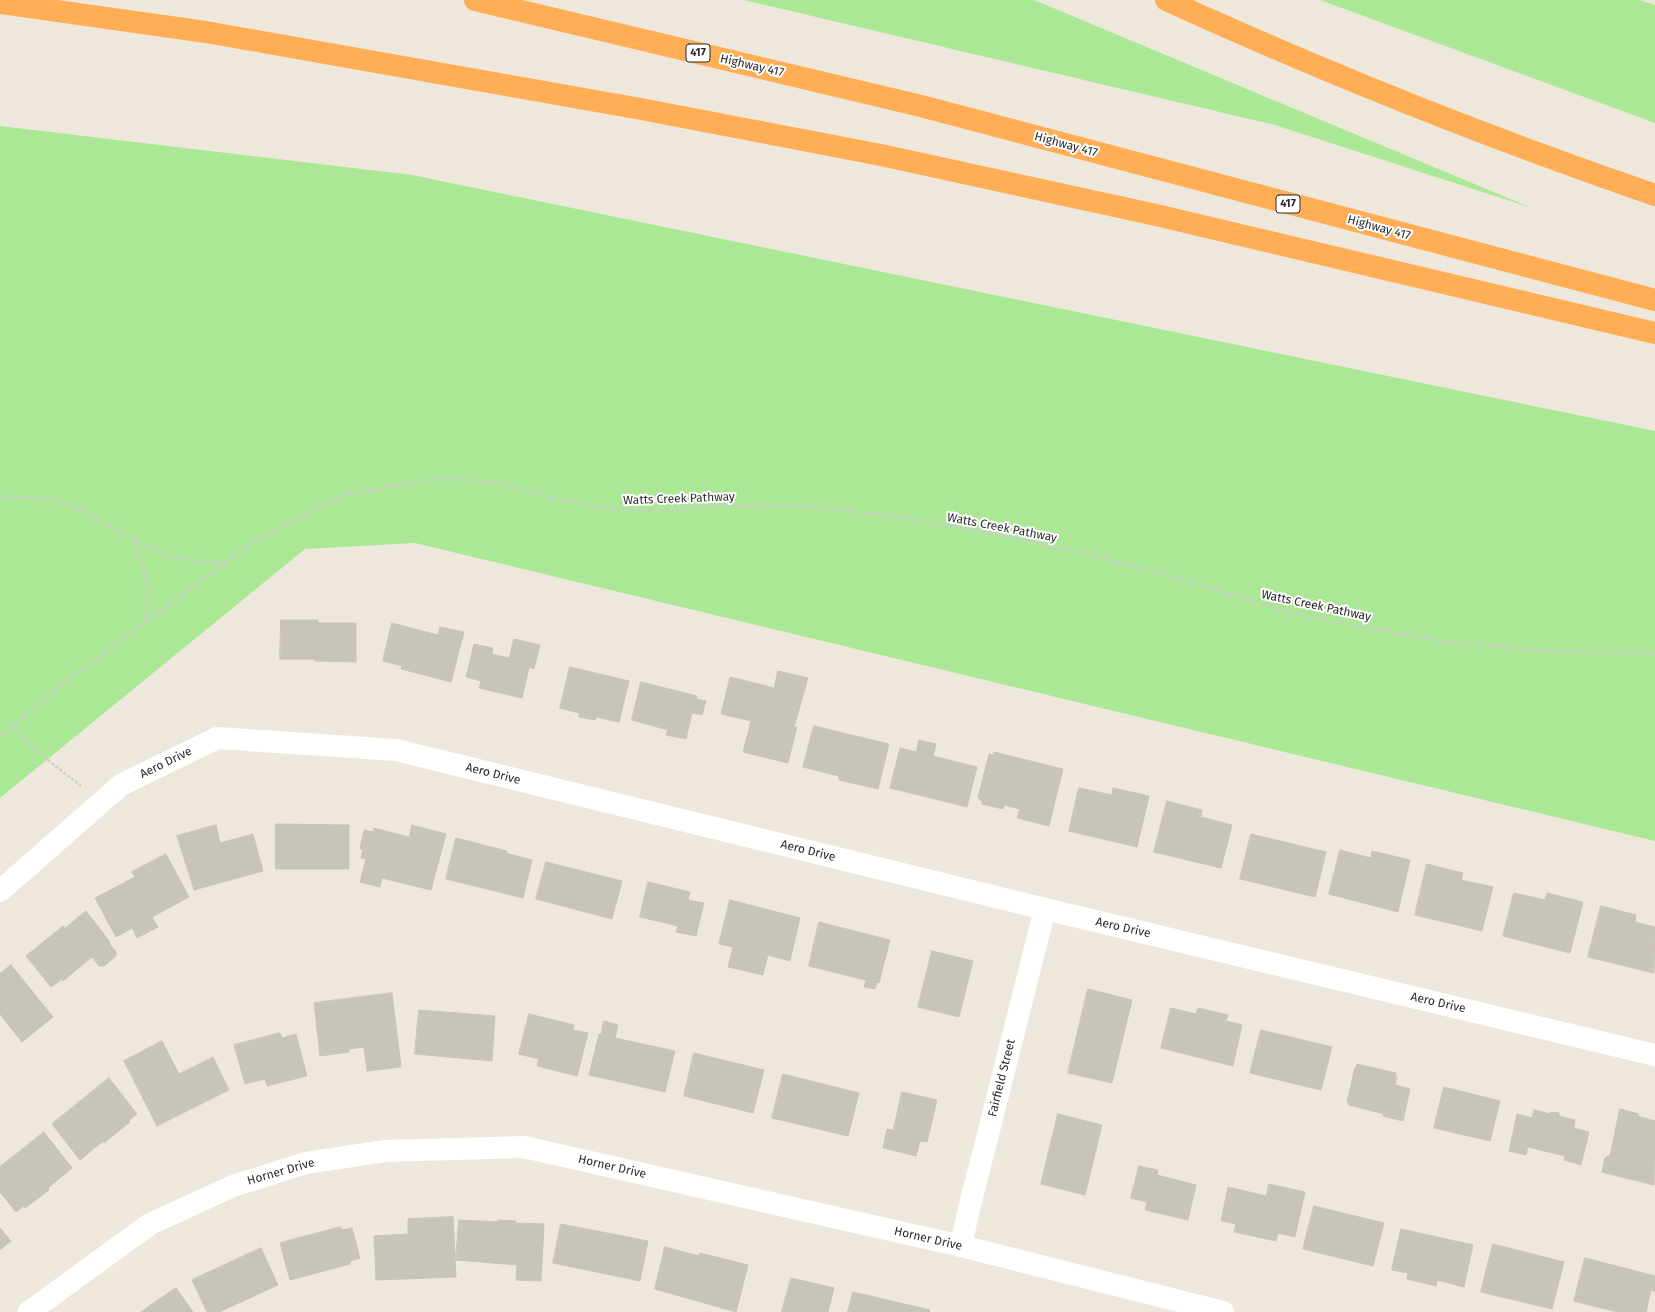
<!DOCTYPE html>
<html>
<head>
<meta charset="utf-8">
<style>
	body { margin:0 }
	canvas { display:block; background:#eee8dc }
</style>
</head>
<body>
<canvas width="1655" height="1312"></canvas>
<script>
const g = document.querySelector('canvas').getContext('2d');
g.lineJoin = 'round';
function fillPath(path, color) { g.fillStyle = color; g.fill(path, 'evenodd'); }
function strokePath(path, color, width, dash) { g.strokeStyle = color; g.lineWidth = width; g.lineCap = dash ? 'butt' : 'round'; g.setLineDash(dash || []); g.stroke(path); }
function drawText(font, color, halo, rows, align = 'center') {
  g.font = font + ' "Fira Sans",sans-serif'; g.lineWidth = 4; g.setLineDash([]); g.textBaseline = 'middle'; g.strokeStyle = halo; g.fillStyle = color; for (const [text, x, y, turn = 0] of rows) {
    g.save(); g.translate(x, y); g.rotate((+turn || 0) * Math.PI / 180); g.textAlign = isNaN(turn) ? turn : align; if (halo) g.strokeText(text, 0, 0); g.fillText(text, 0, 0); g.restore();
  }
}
fillPath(new Path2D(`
	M744,0h290l498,208 -257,-83z
	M1320,0h319l16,5v118z
	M0,126l412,49 1243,256v410l-1240,-298 -110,6 -305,249z`), '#aae895');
const building = new Path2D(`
	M281,620h37v3h38v39l-41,-1v-2h-35z
	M392,623l46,12 2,-8 24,5 -13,50 -50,-13 1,-3 -19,-5z
	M514,639l26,6 -6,24 -5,-2 -7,31 -43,-10 2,-7 -15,-4 8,-33 19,4 -1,6 17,4z
	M570,667l59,14 -10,41 -23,-5 -1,3 -16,-3v-4l-19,-5z
	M778,671l30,7 -14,49h3l-9,36 -45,-11 8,-31 -30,-7 9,-37 44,11z
	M641,682l56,14 -1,3 10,2 -4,14 -10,-2 -6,26 -20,-4 2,-5 -36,-10z
	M814,726l75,18 -11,45 -39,-9v-4l-36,-9z
	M919,740l17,4 -3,12 44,11 -10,40 -77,-19 10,-40 16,4z
	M994,752l69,17 -14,57 -32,-8 3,-9 -16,-4 -1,4 -21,-5v-3l-4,-3 11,-44 5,1z
	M1079,788l33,7 1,-7 36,8 -12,51 -68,-16z
	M1167,801l35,9 -1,7 31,8 -11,43 -67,-16z
	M276,824l73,1v44h-73z
	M216,825l4,18 33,-9 10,37 -69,19 -17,-54z
	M412,825l34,9 -15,56 -49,-12 -2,9 -20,-5 6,-23 -5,-1 2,-9h-3l4,-19 9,2 1,-4 35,9z
	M1251,834l75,18 -11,45 -75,-18z
	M456,838l51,13 -1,2 26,7 -9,38 -77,-19z
	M1340,850l31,8 1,-7 38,9 -12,52 -69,-18z
	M166,854l23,43 -37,20 6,10 -21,11 -5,-10 -16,9 -21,-39 40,-21 -3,-5z
	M546,862l76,19 -10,38 -76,-20z
	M1427,864l36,9 -2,7 32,7 -11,44 -67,-16z
	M648,882l42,10 -2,8 16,3 -8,33 -20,-4 2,-6 -38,-9z
	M1514,893l31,7 2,-7 36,9 -13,51 -67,-17z
	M730,900l70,18 -10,43 -22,-6 -5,20 -35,-8 5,-20 -14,-3z
	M1601,906l35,9 -1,7 20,5 -1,46 -66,-16z
	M86,911l24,31 -1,1 7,9v4l-12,10h-5l-7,-9 -29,24 -1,-2 -11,8 -25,-31 37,-30 2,2z
	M819,922l71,18 -11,43 -2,-1 -2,7 -11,-2 2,-7 -57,-14z
	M932,951l41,10 -14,56 -41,-10z
	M11,965l42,52 -31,25 -22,-28v-40z
	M1088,989l44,11 -20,83 -44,-10z
	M392,993l9,74 -34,4 -3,-24 -15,2v3l-29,4 -6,-53z
	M1171,1008l25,6 2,-6 30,7 -2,6 16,4 -9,41 -72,-18z
	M419,1010l76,6 -3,45 -77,-7z
	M529,1014l45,11 -1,5 15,3 -11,43 -40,-10 2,-7 -20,-5z
	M604,1021l14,4 -3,13 60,13 -10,41 -76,-17 10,-41h2z
	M1261,1030l71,17 -11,43 -71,-17z
	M280,1033l2,5 14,-4 11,42 -40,10 -2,-7 -20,5 -11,-39z
	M162,1041l17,33 34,-17 16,33 -72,36 -33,-65z
	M694,1053l70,17 -11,43 -69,-17z
	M1357,1064l39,9 -1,3 2,1 -2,8 15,4 -7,32 -20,-5 1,-2 -35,-9v-2l-2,-1 8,-35 1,1z
	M783,1074l76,19 -11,43 -76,-18z
	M109,1078l28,36 -8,6 1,2 -26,21 -1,-2 -23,19 -28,-36z
	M1444,1087l56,14 -10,40 -56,-13z
	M902,1092l35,8 -10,42 -7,-1 -4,15 -33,-8 4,-19 6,1z
	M1620,1109l19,5 -1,2 17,5 -1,64 -52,-13 3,-14 5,-3z
	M1534,1110l16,4 1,-2 8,1v3l16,4 -1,8 15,4 -8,33 -17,-5 1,-4 -37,-9 -2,8 -17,-4 8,-37 15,4z
	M1058,1114l44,11 -17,70 -44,-11z
	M44,1132l28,36 -24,20 1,2 -24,18 -1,-2 -8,6 -16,-20v-25z
	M1139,1166l19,4 -1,5 39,10 -8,35 -43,-10 2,-8 -16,-4z
	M1269,1184l36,8 -10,45 -17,-4 -2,8 -42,-9 2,-8 -15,-3 7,-34 38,9z
	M1314,1206l70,17 -11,43 -70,-17z
	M453,1217l3,60 -80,3 -2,-44 34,-2v-15z
	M459,1220l39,2v-2l18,1 -1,2 29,1 -3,57 -25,-1 1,-15 -61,-5z
	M561,1224l87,17 -8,40 -87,-18z
	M341,1227l1,3 10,-2 8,30 -10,3v3l-60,16 -10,-37z
	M0,1228l11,13 -11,9z
	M1401,1229l72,16 -9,42 -27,-7 -1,6 -29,-7 1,-6 -16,-3z
	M1493,1244l71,18 -12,47 -71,-17z
	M665,1247l34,9 1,-3 48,12 -12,47 -81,-23z
	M261,1248l17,37 -59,27h-12l-15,-32z
	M1585,1258l70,18v15l-4,-1 -5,22h-28l-44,-11z
	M791,1278l43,10 -6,24h-46z
	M176,1288l17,24h-52z
	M853,1292l77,18 -1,2h-81z`);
fillPath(building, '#c9c4bb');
strokePath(building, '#c9c4b5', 1);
strokePath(new Path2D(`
	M0,496c22,2 46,1 66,8 38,14 69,41 107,53 17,5 37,4 55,4
	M134,539c5,14 11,28 12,43 2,14 -1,28 -2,42
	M11,726l23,23 47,37
	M0,735l69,-56 180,-134 92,-49 85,-16 20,-1 41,2 96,24 29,4 47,2 65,-5 70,-1 100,11 102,18 98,22 62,16 109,33 42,11 134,25 107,10 107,2`), '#ccc', 2.5, [3, 2]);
strokePath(new Path2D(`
	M0,891l121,-106 96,-47 179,12 649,159 610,146
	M961,1246l7,-33 77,-304
	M29,1312l121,-88 83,-38 73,-23 79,-12 139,-4 437,99 262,66`), '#fff', 22);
strokePath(new Path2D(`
	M475,0l446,106 734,194
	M1166,0c160,73 323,138 489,195
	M0,3l206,29 435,77 240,46 275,60 499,118`), '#ffae55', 22);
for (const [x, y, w] of [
	[698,53,24],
	[1288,204,24]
]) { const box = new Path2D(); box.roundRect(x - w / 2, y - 9, w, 18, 3); g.fillStyle = '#fff'; g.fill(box); strokePath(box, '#2b2b2b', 1); }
drawText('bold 11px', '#2b2b2b', null, [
	["417",698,53],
	["417",1288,204]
]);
drawText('12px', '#2b2b2b', '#fff', [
	["Highway 417",752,66,13],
	["Highway 417",1066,145,15],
	["Highway 417",1379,228,15],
	["Watts Creek Pathway",679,499,-2],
	["Watts Creek Pathway",1002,528,11],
	["Watts Creek Pathway",1316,606,12],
	["Aero Drive",166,763,-26],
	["Aero Drive",493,774,14],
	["Aero Drive",808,851,14],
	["Aero Drive",1123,928,13],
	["Aero Drive",1438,1003,13],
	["Fairfield Street",1002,1078,-76],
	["Horner Drive",612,1167,13],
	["Horner Drive",281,1172,-16],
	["Horner Drive",928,1239,13]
]);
</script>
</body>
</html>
